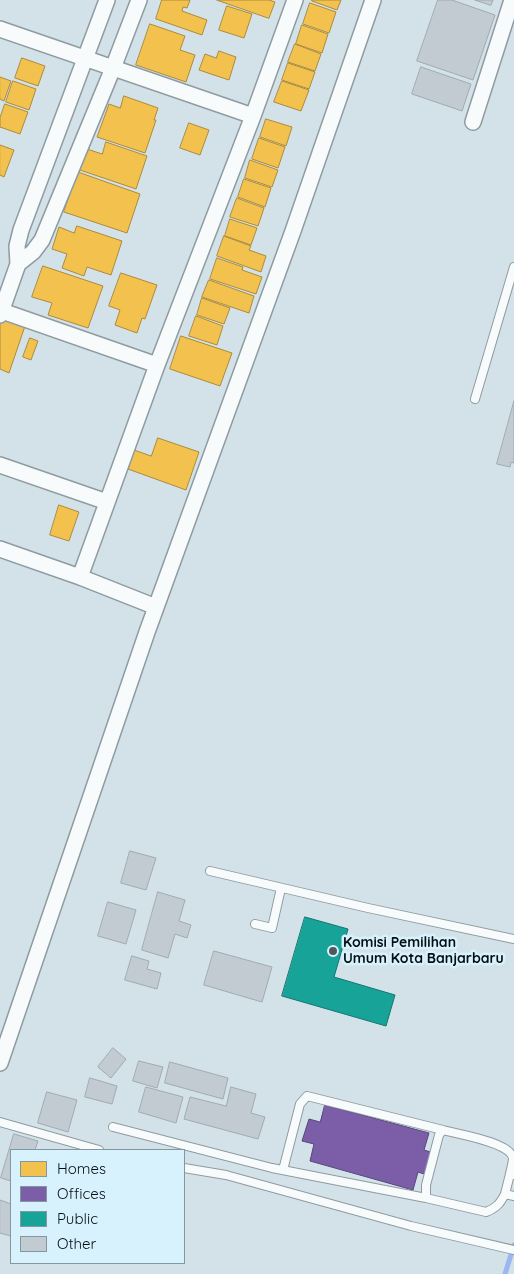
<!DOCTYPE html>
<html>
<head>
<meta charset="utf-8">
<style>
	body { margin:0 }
	#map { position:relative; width:514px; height:1274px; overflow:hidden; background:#d2e2e8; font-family:Quicksand,sans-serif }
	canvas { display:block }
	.legend { position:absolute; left:10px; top:1149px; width:175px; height:115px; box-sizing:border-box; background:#d7f2fd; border:1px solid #83979f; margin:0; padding:6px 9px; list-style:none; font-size:15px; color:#060e12 }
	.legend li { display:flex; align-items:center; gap:10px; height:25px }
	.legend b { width:25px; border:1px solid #83979f }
</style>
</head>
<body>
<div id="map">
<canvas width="514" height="1274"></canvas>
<ul class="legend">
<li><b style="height:14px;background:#f2c14e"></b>Homes</li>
<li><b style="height:14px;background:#7b5ea7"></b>Offices</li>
<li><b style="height:14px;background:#17a398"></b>Public</li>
<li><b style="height:14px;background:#c1cbd1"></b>Other</li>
</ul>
</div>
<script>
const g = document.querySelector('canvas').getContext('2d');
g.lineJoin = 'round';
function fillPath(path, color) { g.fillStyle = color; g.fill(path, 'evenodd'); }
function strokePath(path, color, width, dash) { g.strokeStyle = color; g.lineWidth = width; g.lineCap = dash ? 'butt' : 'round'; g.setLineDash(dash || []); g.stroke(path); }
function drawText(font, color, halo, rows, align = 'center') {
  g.font = font + ' Quicksand,sans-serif'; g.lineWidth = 5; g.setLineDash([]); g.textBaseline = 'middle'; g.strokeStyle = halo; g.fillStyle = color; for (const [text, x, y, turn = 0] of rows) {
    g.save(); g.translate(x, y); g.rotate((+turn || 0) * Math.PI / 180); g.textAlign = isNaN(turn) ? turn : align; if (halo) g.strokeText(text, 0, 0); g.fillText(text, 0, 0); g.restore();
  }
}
const homes = new Path2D(`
	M162,0h28l-3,8 -4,-1 -1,4 25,9 -5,15 -46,-16z
	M217,0h52l6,2 -6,16z
	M312,0h29l-4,10 -25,-9z
	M310,3l26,9 -7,21 -26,-9z
	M227,6l25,8 -8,24 -25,-8z
	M150,24l35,12 -5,14 15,5 -9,27 -50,-17z
	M302,25l26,9 -6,19 -26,-9z
	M295,44l26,10 -6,17 -27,-9z
	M219,51l17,6 -7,23 -30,-10 6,-16 11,4z
	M22,58l23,8 -7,20 -23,-8z
	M288,63l27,9 -6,17 -27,-9z
	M0,77l11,4 -7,20 -4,-2z
	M13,81l23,8 -7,21 -23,-8z
	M282,81l27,9 -8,21 -27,-9z
	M124,96l34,12 -4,12h2l-11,33 -48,-16 12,-33 11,4z
	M5,104l23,8 -8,22 -20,-7v-9z
	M266,119l26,8 -6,19 -26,-9z
	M189,123l20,7 -9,25 -20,-7z
	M259,138l26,9 -7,21 -26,-9z
	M106,142l41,14 -11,33 -59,-20 7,-21 18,6z
	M0,145l14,5 -10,27 -4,-2z
	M250,160l28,10 -6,17 -27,-9z
	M78,172l62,22 -13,39 -63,-21z
	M244,179l27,9 -6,19 -27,-10z
	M237,198l27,10 -6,18 -28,-9z
	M230,219l27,9 -6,17 -26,-9z
	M77,226l45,15 -11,34 -24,-8 -3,9 -22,-8 5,-14 -15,-5 7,-22 15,6z
	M224,236l27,10 -2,4 17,6 -5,16 -44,-16z
	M217,258l26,9 -1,3 20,7 -6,17 -46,-15z
	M43,266l60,20 -15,42 -40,-13 4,-12 -20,-6z
	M121,273l36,12 -12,34 -3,-1 -5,15 -22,-8 5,-15 -11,-4z
	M209,280l45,16 -5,17 -47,-16z
	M202,298l28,10 -6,16 -27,-9z
	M196,316l27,10 -6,19 -28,-9z
	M2,318l23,8 -16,47 -9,-4v-45z
	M181,336l51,17 -12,33 -50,-17z
	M30,338l8,3 -7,19 -8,-3z
	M158,438l41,14 -13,38 -58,-21 6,-19 17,6z
	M59,505l20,7 -10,29 -19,-6z`);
fillPath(homes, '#f2c14e');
strokePath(homes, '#ab8b3c', 1);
const offices = new Path2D(`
	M325,1105l104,28 -5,17 10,3 -7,22 -9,-3 -5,18 -103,-29 4,-17 -12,-3 7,-22 11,3z`);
fillPath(offices, '#7b5ea7');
strokePath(offices, '#58467a', 1);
const public = new Path2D(`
	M305,917l43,12 -14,48 61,18 -9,31 -104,-30z`);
fillPath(public, '#17a398');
strokePath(public, '#127670', 1);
strokePath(new Path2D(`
	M505,1274l9,-29`), '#9ab7f2', 5);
const building = new Path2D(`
	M438,0h14l43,15 -22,65 -56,-19z
	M475,0h18l-2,5z
	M421,67l50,17 -9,27 -50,-17z
	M514,401v62l-3,-1 -1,5 -13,-3z
	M130,851l26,7 -10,32 -25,-7z
	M158,892l27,8 -6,21 12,4 -4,13 -12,-4 -7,24 -26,-8z
	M108,902l28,8 -10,34 -28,-8z
	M214,951l58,16 -10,35 -58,-17z
	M132,956l17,5 -2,8 14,4 -4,16 -32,-9z
	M113,1048l13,11 -15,19 -13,-11z
	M139,1061l24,6 -6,21 -24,-7z
	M170,1062l58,16 -5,21 -58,-16z
	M90,1078l27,8 -5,18 -27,-7z
	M146,1087l37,10 -7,26 -37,-11z
	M231,1087l25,7 -5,19 14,4 -7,22 -74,-20 6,-22 36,9z
	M47,1092l30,8 -9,32 -30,-9z
	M14,1134l24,7 -3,9h-24v31l-10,-3z
	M0,1200l11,4v32l-11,-3z`);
fillPath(building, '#c1cbd1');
strokePath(building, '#a0aab0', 1);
const service = new Path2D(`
	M475,399l39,-132
	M210,871l158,37 146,31
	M255,924l17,4 9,-40
	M0,1122l99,28
	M113,1127l159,41 154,30
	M184,1168l42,7 185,51 103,24
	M283,1170l17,-66 7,-8 136,34
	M514,1175l-4,-1c1,-5 3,-12 3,-16 -3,-16 -56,-24 -70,-28l-4,5 -13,50v13l60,14c10,-4 14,-8 19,-18l9,2
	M505,1194l5,-20`);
const minor = new Path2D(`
	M0,29l253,87
	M473,122l39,-122
	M18,264l15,-12 9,-12 71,-172 26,-68
	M2,311l155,54
	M0,315l18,-51 -1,-18 4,-16 86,-230
	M0,465l107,37
	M0,549l80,28 76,30
	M80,577l77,-212 96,-249 42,-116
	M0,1063l147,-431 146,-401 80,-231`);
strokePath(service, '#8f9ba0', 10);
strokePath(minor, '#8f9ba0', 18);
strokePath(service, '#f8fbfc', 8);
strokePath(minor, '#f8fbfc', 15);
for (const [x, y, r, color] of [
	[333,951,5,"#4d585d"]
]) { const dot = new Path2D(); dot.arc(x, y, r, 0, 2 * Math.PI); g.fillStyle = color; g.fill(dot); strokePath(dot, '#d7f2fd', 2); }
drawText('bold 14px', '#060e12', '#d7f2fd', [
	["Komisi Pemilihan",343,943],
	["Umum Kota Banjarbaru",343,959]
], 'left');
</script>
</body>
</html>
